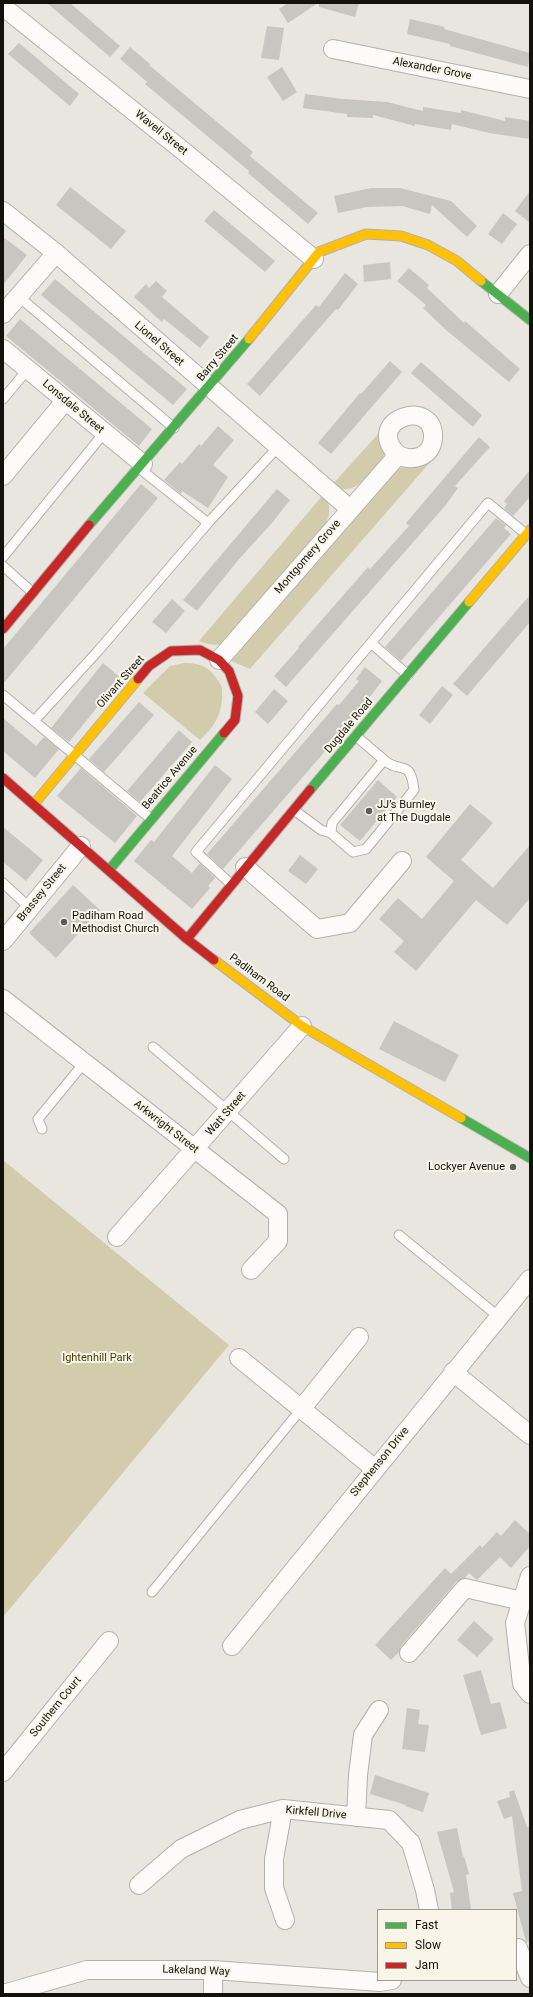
<!DOCTYPE html>
<html>
<head>
<meta charset="utf-8">
<style>
	body { margin:0 }
	#map { position:relative; width:533px; height:1997px; overflow:hidden; background:#e8e6df; font-family:Roboto,sans-serif }
	canvas { display:block }
	.frame { position:absolute; inset:0; border:4px solid #12110c; pointer-events:none }
	.legend { position:absolute; left:377px; top:1909px; width:140px; height:72px; box-sizing:border-box; background:#f9f6e9; border:1px solid #9d9a91; margin:0; padding:5px 7px; list-style:none; font-size:12px; color:#12110c }
	.legend li { display:flex; align-items:center; gap:8px; height:20px }
	.legend b { width:20px; border:1px solid #9d9a91 }
</style>
</head>
<body>
<div id="map">
<canvas width="533" height="1997"></canvas>
<div class="frame"></div>
<ul class="legend">
<li><b style="height:5px;background:#4caf50"></b>Fast</li>
<li><b style="height:5px;background:#ffc107"></b>Slow</li>
<li><b style="height:5px;background:#c62828"></b>Jam</li>
</ul>
</div>
<script>
const g = document.querySelector('canvas').getContext('2d');
g.lineJoin = 'round';
function fillPath(path, color) { g.fillStyle = color; g.fill(path, 'evenodd'); }
function strokePath(path, color, width, dash) { g.strokeStyle = color; g.lineWidth = width; g.lineCap = dash ? 'butt' : 'round'; g.setLineDash(dash || []); g.stroke(path); }
function drawText(font, color, halo, rows, align = 'center') {
  g.font = font + ' Roboto,sans-serif'; g.lineWidth = 4; g.setLineDash([]); g.textBaseline = 'middle'; g.strokeStyle = halo; g.fillStyle = color; for (const [text, x, y, turn = 0] of rows) {
    g.save(); g.translate(x, y); g.rotate((+turn || 0) * Math.PI / 180); g.textAlign = isNaN(turn) ? turn : align; if (halo) g.strokeText(text, 0, 0); g.fillText(text, 0, 0); g.restore();
  }
}
fillPath(new Path2D(`
	M378,434c3,6 8,13 6,21 -1,5 -7,10 -11,15 -11,13 -23,26 -41,15z
	M432,460l-182,209 -21,-9 167,-191z
	M323,495c8,10 8,18 3,28l-98,118c-10,6 -19,4 -29,0z
	M184,663c20,0 28,6 38,24 1,24 -4,36 -22,53l-57,-47 27,-27z
	M3,1160l226,185 -226,272z`), '#d3ccac');
fillPath(new Path2D(`
	M47,3h23l50,43 -10,11z
	M288,3h30l-30,20 -9,-14z
	M319,3h40l-4,14 -36,-10z
	M410,19l35,8 -1,2 86,24 -2,14 -78,-21v-2l-43,-10z
	M267,26l17,2 -5,32 -18,-2z
	M19,43l60,51 -9,12 -62,-52z
	M130,47l20,17 -1,1 104,87 -3,4 68,57 -10,11 -60,-51 1,-2 -104,-87 2,-2 -27,-23z
	M282,67l15,25 -14,9 -16,-24z
	M305,94l38,5 44,3 36,9v-4l38,6v-3l44,11v-4l25,4v18l-41,-6 -37,-9 -1,6 -36,-6v2l-42,-11v3l-26,-1v-3l-44,-6z
	M70,187l56,44 -15,18 -55,-44z
	M371,188h29l51,13 26,25 -10,11 -35,-32 -2,9 -28,-8 -35,1 -29,6 -4,-17z
	M530,191v32l-15,-12z
	M214,210l61,51 -10,11 -61,-51z
	M503,213l14,11 -15,20 -14,-10z
	M3,237l24,18 -24,30z
	M390,262l1,17 -27,3 -1,-17z
	M409,268l20,17 -2,3 37,35 1,-2 55,48 -11,13 -63,-52 -23,-22 3,-3 -29,-24z
	M345,273l13,11 -20,26 -2,-1 -76,87 -13,-12 69,-79 3,2z
	M55,279l132,110 -14,16 -132,-110z
	M156,281l11,10 -5,6 47,40 -9,11 -36,-29 -2,3 -28,-25 12,-13 3,4z
	M20,319l132,110 -13,17 -133,-110z
	M390,361l12,11 -71,82 -13,-11 42,-50 1,1z
	M421,362l61,53 -9,12 -62,-54z
	M218,426l16,14 -21,25 15,12 -20,31 -26,-17 -1,3 -17,-14 16,-18 2,2 17,-20 2,2z
	M479,437l11,10 -35,39 3,2 -13,18 -159,181 -12,-11 25,-28 -1,-1 70,-80 2,2 39,-43 -3,-3z
	M530,470v27l-17,19 -9,-8 3,-4 -3,-3z
	M141,484l17,14 -155,186v-35z
	M277,489l13,11 -18,23 -33,36 -42,52 -14,-11z
	M496,518l10,7 -2,3 7,6 -110,127 -16,-14z
	M530,595v27l-63,74 -14,-12z
	M172,599l13,12 -19,22 -14,-11z
	M103,663l18,15 -52,64 -18,-14z
	M365,667l17,14 -28,37 -131,151 -16,-15 130,-150 2,1 20,-24 -3,-2z
	M442,686l11,9 -23,29 -11,-9z
	M274,689l14,12 -20,23 -13,-12z
	M139,702l15,13 -50,57 -15,-13z
	M3,718l33,28 8,-9 15,12 -24,29 -32,-27z
	M179,730l13,12 -52,60 -13,-11z
	M215,765l17,14 -60,77 20,17 8,-10 15,15 -7,8 2,2 -18,21 -58,-48 17,-21 3,2z
	M81,768l56,48 -22,27 -58,-47z
	M378,780l19,17 -37,44 -20,-16z
	M470,804l23,19 -32,37 32,28 37,-43v53l-23,27 -31,-25 -60,71 -22,-19 10,-11 -25,-22 19,-21 24,21 32,-38 -28,-24z
	M3,827l40,33 -17,21 -23,-19z
	M300,855l18,14 -12,15 -18,-13z
	M73,885l27,25 -44,48 -27,-25z
	M394,1021l65,34 -14,27 -66,-33z
	M515,1520l15,14v12l-19,22 -11,-11 -23,23 -8,-7 -4,5 -8,3 -56,65 -2,6 -8,8 -16,-15 70,-77 6,6 29,-29 2,3 15,-16 4,4z
	M474,1621l20,18 -17,18 -20,-17z
	M481,1670l10,34 9,-2 7,26 -26,7 -18,-60z
	M407,1708l13,2 -2,14 11,1 -4,27 -23,-3z
	M375,1775l54,18 -6,19 -18,-6 1,-1 -36,-11z
	M514,1790l13,37h3v114l-4,1 -13,-49 9,-2 -10,-75 -8,3 -7,-18 13,-4 -1,-5z
	M457,1828l6,29 1,-1 5,18 -3,1 5,34 -8,1h-11l-2,-17 4,-1 -17,-60z`), '#c8c6c1');
const lane = new Path2D(`
	M18,296l156,132
	M3,399l25,-30
	M208,523l70,-76
	M3,557l101,-124
	M3,566l29,26
	M371,643l37,32
	M3,695l148,124
	M34,721l64,-70 110,-128 -69,-55
	M356,736l28,24c17,15 26,-3 30,30l-48,59 -13,3 -22,-19 1,-10 52,-63
	M294,810l27,20 10,3
	M3,883l27,25
	M231,884l-35,-32 292,-349 38,31
	M153,1047l131,112
	M42,1129l-4,-10 46,-56
	M399,1235l100,82
	M152,1592l150,-184`);
const street = new Path2D(`
	M6,9l176,141 132,109
	M333,49l197,40
	M3,211l53,42 294,256
	M498,294l32,-40
	M3,314l53,-61
	M3,349l140,115
	M3,476l62,-75
	M219,660l179,-205c15,7 34,2 35,-17 2,-42 -71,-18 -35,17
	M245,867l72,62 33,-6 52,-62
	M3,941l78,-95
	M3,999l275,215v27l-27,29
	M117,1237l185,-211
	M239,1358l136,111
	M453,1372l77,63
	M302,1408l57,-71
	M530,1576l-15,47 7,61 8,10
	M232,1646l298,-367
	M409,1653l56,-65 57,13
	M3,1772l106,-131
	M283,1809l-9,50v29l11,32
	M356,1817l2,-42 5,-40 16,-25
	M139,1885l42,-36 59,-29 43,-11 106,11 22,23 14,47 4,20
	M518,1948l12,30
	M213,1970v24
	M3,1994l84,-24h126l167,12 12,-2`);
const fast = new Path2D(`
	M481,281l49,39
	M89,525l160,-186
	M310,790l159,-188
	M109,870l115,-137
	M461,1118l69,40`);
const slow = new Path2D(`
	M249,339l70,-87 47,-18 35,2 27,9 29,16 24,20
	M469,602l61,-72
	M34,804l104,-125
	M214,960l88,66 159,92`);
const jam = new Path2D(`
	M3,629l86,-104
	M138,679l11,-13 22,-15 29,-1 19,10 10,11 9,25 -3,24 -11,13
	M3,778l184,161 27,21
	M187,939l123,-149`);
strokePath(lane, '#b3b1ac', 11);
strokePath(street, '#b3b1ac', 20);
strokePath(fast, '#b3b1ac', 11);
strokePath(slow, '#b3b1ac', 11);
strokePath(jam, '#b3b1ac', 11);
strokePath(lane, '#fcfbfa', 9);
strokePath(street, '#fcfbfa', 18);
strokePath(fast, '#4caf50', 9);
strokePath(slow, '#ffc107', 9);
strokePath(jam, '#c62828', 9);
for (const [x, y, r, color] of [
	[369,811,4,"#5d5c56"],
	[64,922,4,"#5d5c56"],
	[513,1167,4,"#5d5c56"]
]) { const dot = new Path2D(); dot.arc(x, y, r, 0, 2 * Math.PI); g.fillStyle = color; g.fill(dot); strokePath(dot, '#f9f6e9', 1.5); }
drawText('11px', '#12110c', '#f9f6e9', [
	["Alexander Grove",432,69,11],
	["Wavell Street",161,133,39],
	["Lionel Street",159,344,41],
	["Barry Street",218,358,-50],
	["Lonsdale Street",73,407,40],
	["Montgomery Grove",308,557,-49],
	["Olivant Street",121,682,-49],
	["Dugdale Road",349,726,-50],
	["Beatrice Avenue",170,778,-50],
	["Brassey Street",42,893,-51],
	["Padiham Road",259,978,37],
	["Watt Street",226,1114,-49],
	["Arkwright Street",166,1127,38],
	["Stephenson Drive",380,1462,-51],
	["Southern Court",56,1707,-51],
	["Kirkfell Drive",316,1813,5],
	["Lakeland Way",196,1971,2]
]);
drawText('11px', '#12110c', '#f9f6e9', [
	["JJ’s Burnley",377,805],
	["at The Dugdale",377,818],
	["Padiham Road",72,916],
	["Methodist Church",72,929],
	["Lockyer Avenue",505,1167,"right"]
], 'left');
drawText('11px', '#4b4006', '#f9f6e9', [
	["Ightenhill Park",97,1358]
]);
</script>
</body>
</html>
